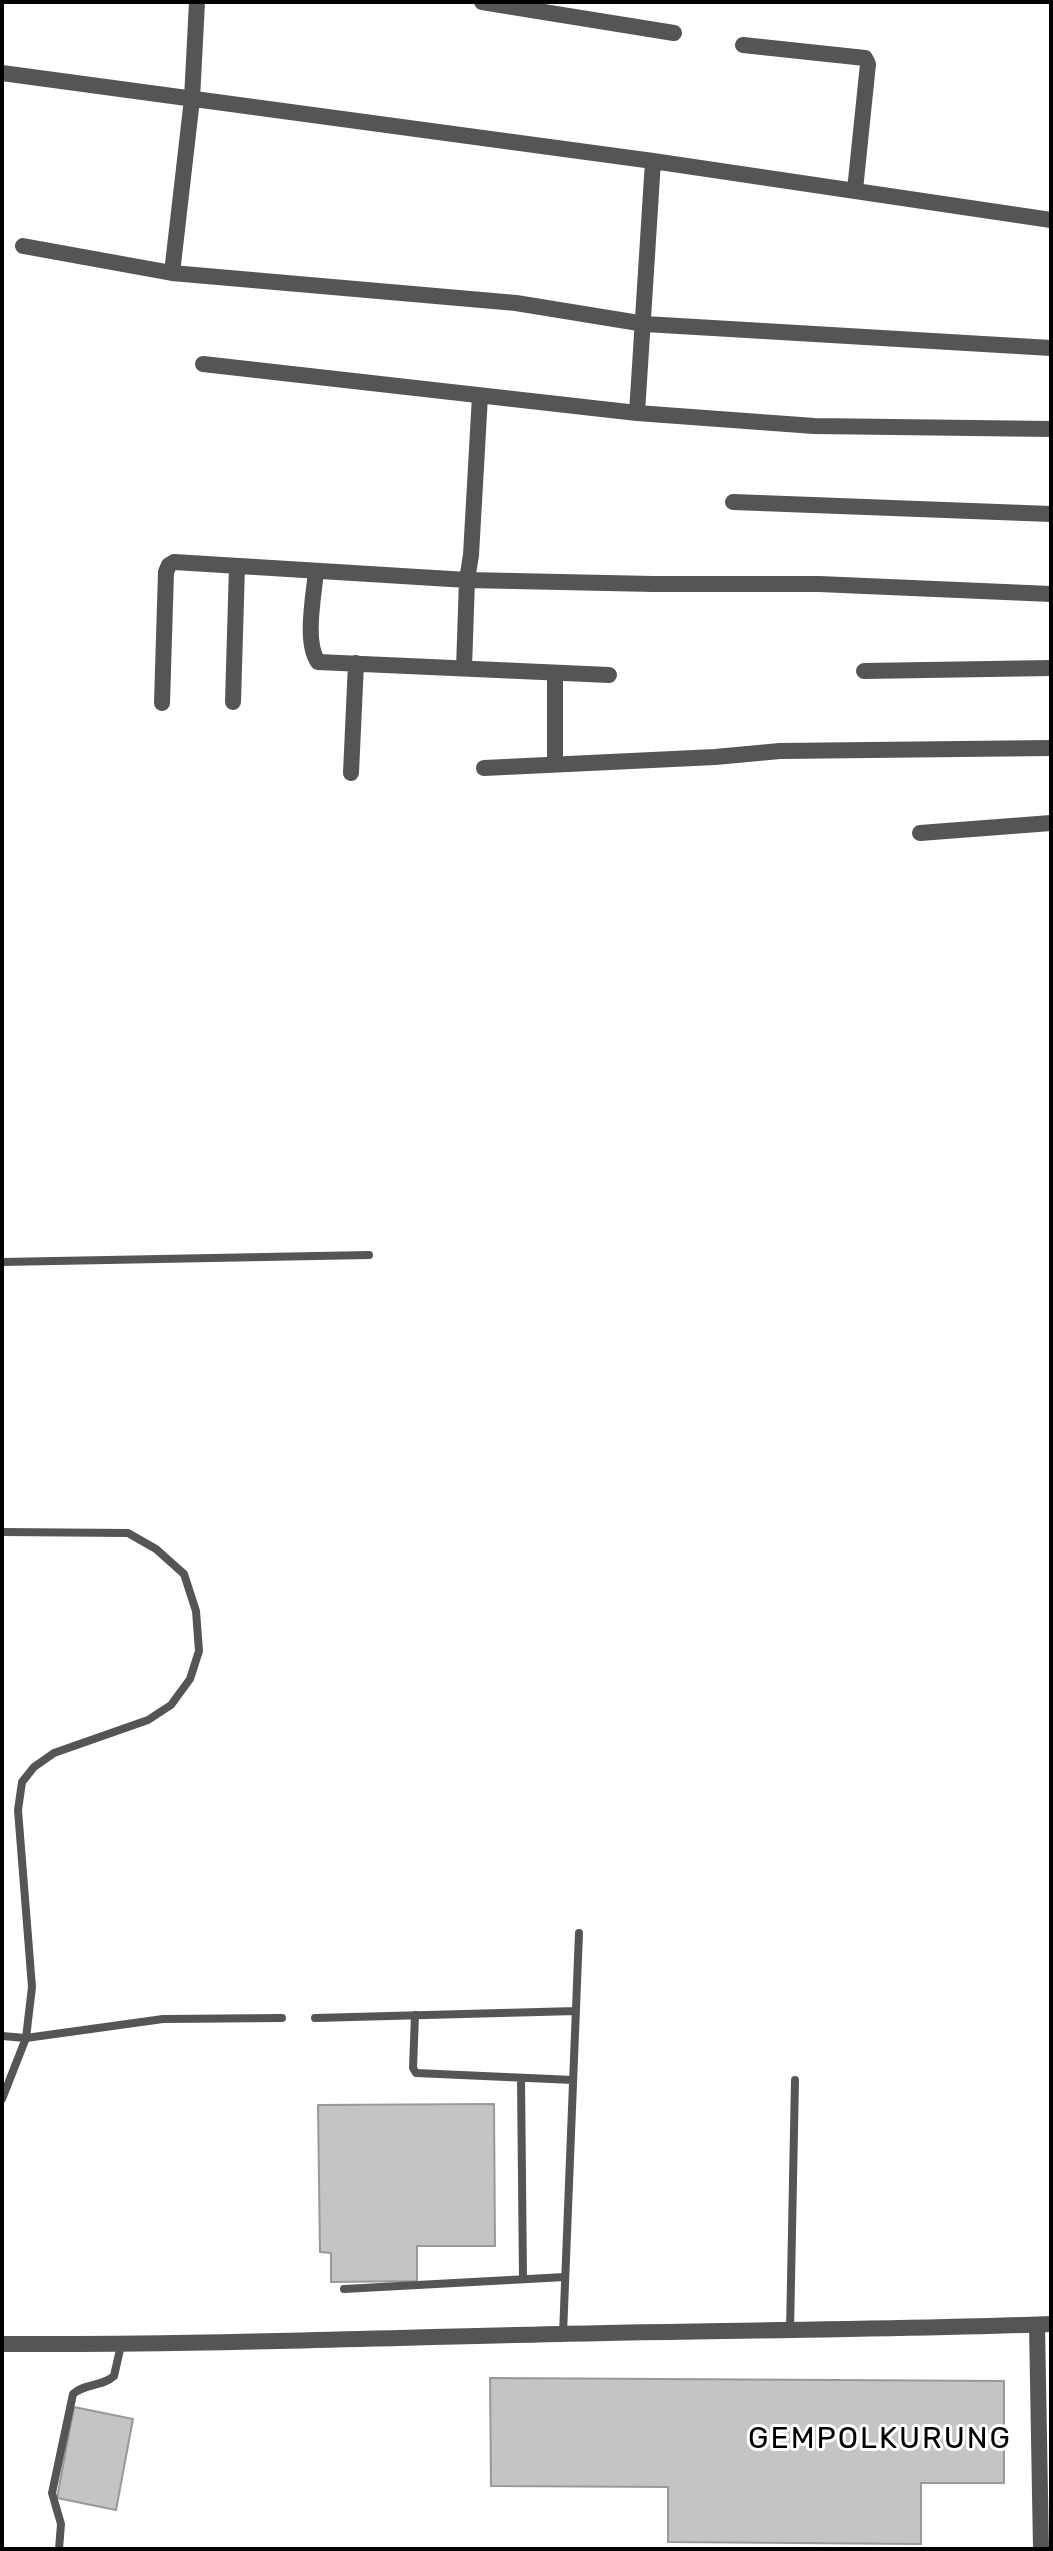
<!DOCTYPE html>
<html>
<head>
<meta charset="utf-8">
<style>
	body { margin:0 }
	#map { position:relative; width:1053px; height:2551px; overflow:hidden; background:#fff; font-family:Rubik,sans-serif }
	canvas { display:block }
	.frame { position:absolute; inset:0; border:4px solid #000; pointer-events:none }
</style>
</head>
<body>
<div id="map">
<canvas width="1053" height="2551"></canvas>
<div class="frame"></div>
</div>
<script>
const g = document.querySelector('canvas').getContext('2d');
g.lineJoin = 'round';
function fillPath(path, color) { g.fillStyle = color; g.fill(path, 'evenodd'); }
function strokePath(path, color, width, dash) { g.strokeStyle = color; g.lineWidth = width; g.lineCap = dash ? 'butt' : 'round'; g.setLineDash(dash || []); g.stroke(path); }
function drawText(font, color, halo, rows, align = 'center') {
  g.font = font + ' Rubik,sans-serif'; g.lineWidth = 6; g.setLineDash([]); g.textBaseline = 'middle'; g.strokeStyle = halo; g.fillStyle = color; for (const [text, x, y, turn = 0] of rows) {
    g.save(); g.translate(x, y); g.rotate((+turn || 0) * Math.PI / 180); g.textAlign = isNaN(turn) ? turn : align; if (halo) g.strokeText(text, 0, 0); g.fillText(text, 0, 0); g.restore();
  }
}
const building = new Path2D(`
	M494,2104l1,142h-78v35l-86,1v-29l-11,-1 -2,-147z
	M490,2378l514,3v102h-83v61l-253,-2v-55l-177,-1z
	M74,2407l59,12 -17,91 -59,-12z`);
fillPath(building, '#c4c4c4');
strokePath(building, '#999', 2);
strokePath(new Path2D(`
	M2,1262l367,-7
	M2,1532l126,1 28,16 28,25 12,37 3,40 -9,28 -19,26 -23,15 -94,33 -20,14 -12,15 -4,28 14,177 -6,51 -24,61
	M415,2015l-2,53 3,5 157,7
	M315,2018l261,-7
	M2,2036l24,2 137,-19 119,-1
	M521,2079l2,200
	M344,2289l221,-12
	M790,2331l5,-251
	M563,2334l16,-401
	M59,2549l2,-25 -9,-31 21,-99c12,-11 29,-7 41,-18l7,-31`), '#555', 8);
strokePath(new Path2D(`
	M197,2l-5,97 -20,174 344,30 129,21 406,24
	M482,2l192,31
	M743,45l122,13 3,6 -13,126
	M2,73l651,88 398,59
	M23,246l149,27
	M203,364l434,49 16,-252
	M637,413l177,13 237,3
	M733,502l318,12
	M316,571c-2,24 -12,71 2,91l291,13
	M464,668l3,-88 186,4h166l232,10
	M864,671l187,-3
	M233,702l4,-136
	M162,703l4,-131 3,-7 5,-3 293,18 4,-25 9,-159
	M555,764v-91
	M484,768l231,-11 65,-6 271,-3
	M351,773l5,-110
	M920,833l131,-10
	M1037,2325l4,224`), '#555', 16);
strokePath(new Path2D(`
	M2,2344c186,1 372,-6 558,-10 164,-4 327,-4 491,-10`), '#555', 16);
g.letterSpacing = '2px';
drawText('30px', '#000', '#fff', [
	["GEMPOLKURUNG",880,2439]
]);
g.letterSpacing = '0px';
</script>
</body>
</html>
